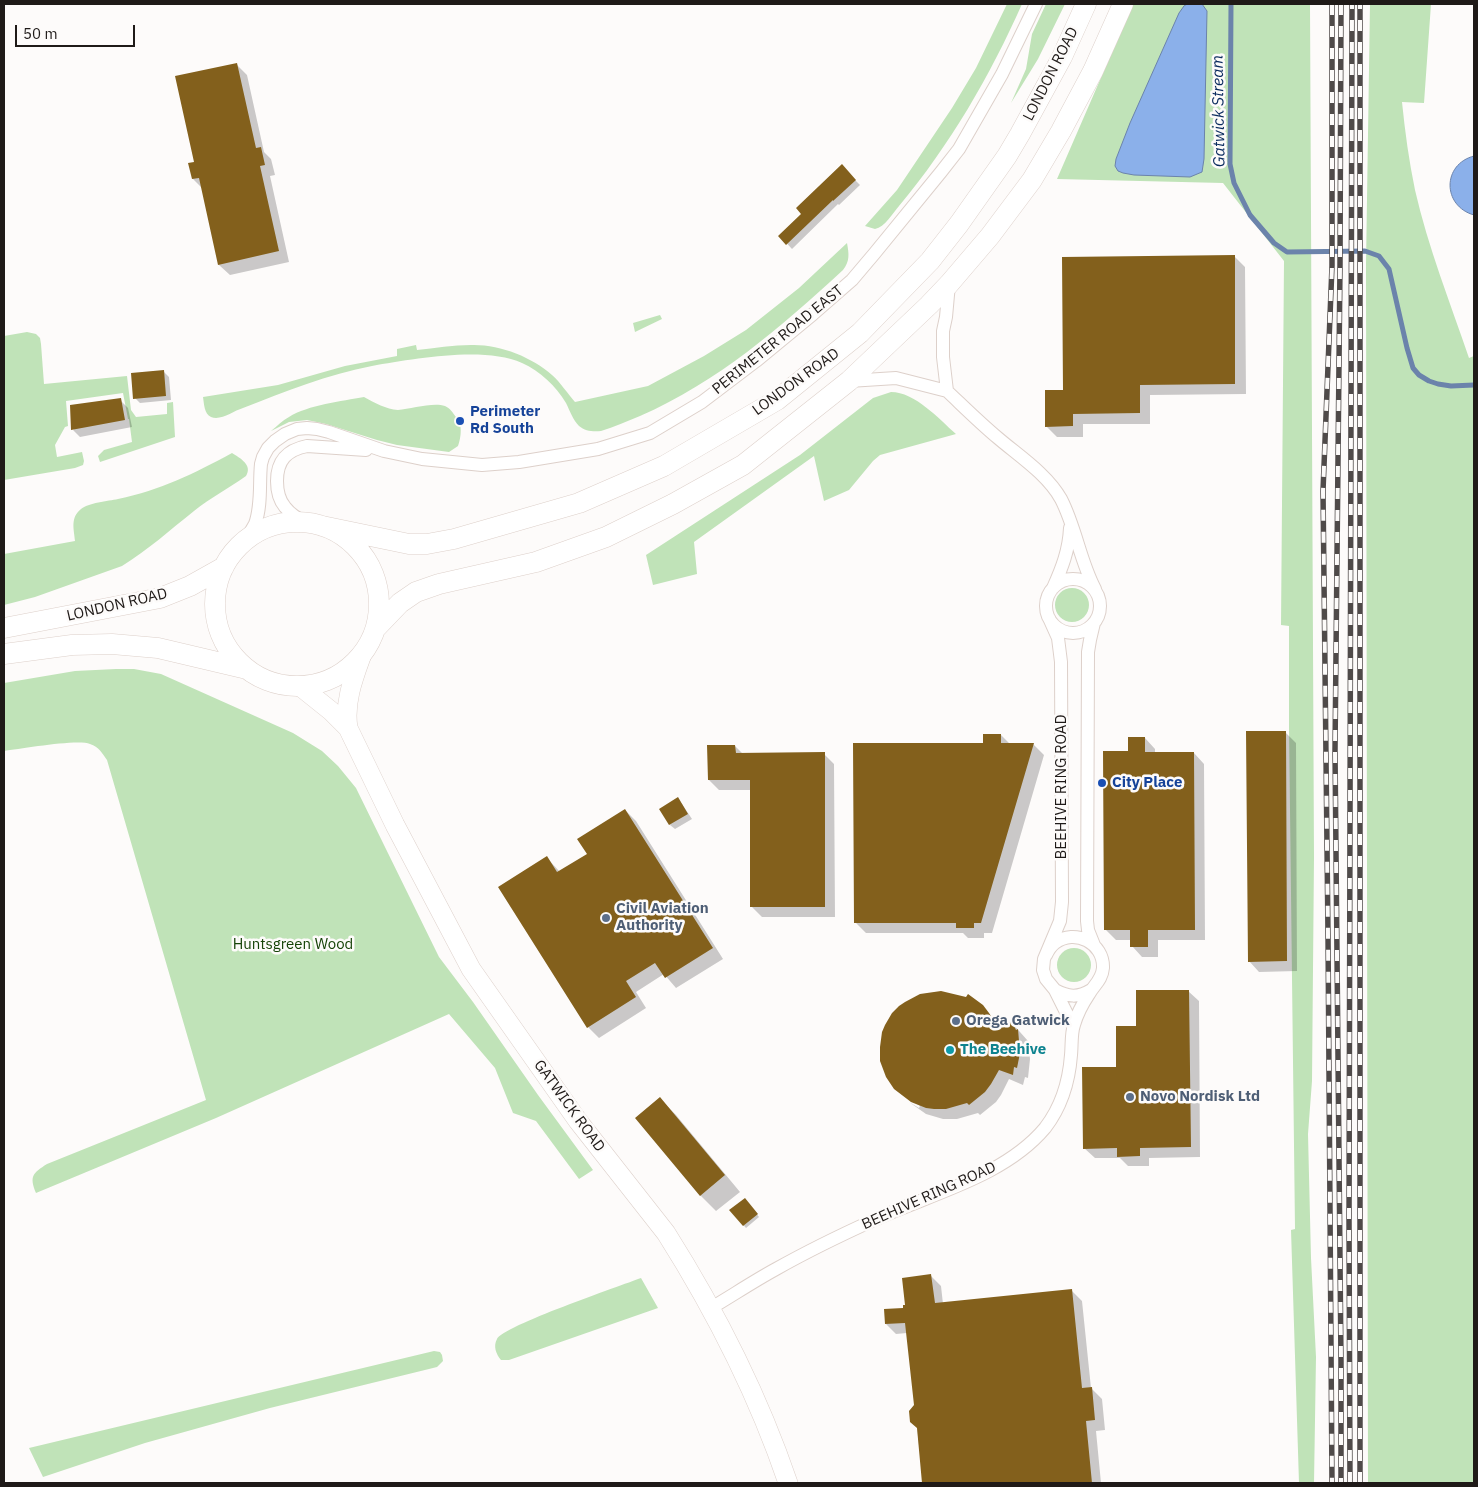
<!DOCTYPE html>
<html>
<head>
<meta charset="utf-8">
<style>
	body { margin:0 }
	#map { position:relative; width:1478px; height:1487px; overflow:hidden; background:#fdfbfa; font-family:"IBM Plex Sans",sans-serif }
	canvas { display:block }
	.frame { position:absolute; inset:0; border:5px solid #1f1a18; pointer-events:none }
	.scale { position:absolute; left:15px; top:25px; width:120px; height:22px; box-sizing:border-box; border:2px solid #1f1a18; border-top:0; padding-left:6px; font-size:15px; line-height:18px; white-space:nowrap; color:#1f1a18; -webkit-text-stroke:4px #fdfbfa; paint-order:stroke }
</style>
</head>
<body>
<div id="map">
<canvas width="1478" height="1487"></canvas>
<div class="frame"></div>
<div class="scale">50 m</div>
</div>
<script>
const g = document.querySelector('canvas').getContext('2d');
g.lineJoin = 'round';
function fillPath(path, color) { g.fillStyle = color; g.fill(path, 'evenodd'); }
function strokePath(path, color, width, dash) { g.strokeStyle = color; g.lineWidth = width; g.lineCap = dash ? 'butt' : 'round'; g.setLineDash(dash || []); g.stroke(path); }
function drawText(font, color, halo, rows, align = 'center') {
  g.font = font + ' "IBM Plex Sans",sans-serif'; g.lineWidth = 5; g.setLineDash([]); g.textBaseline = 'middle'; g.strokeStyle = halo; g.fillStyle = color; for (const [text, x, y, turn = 0] of rows) {
    g.save(); g.translate(x, y); g.rotate((+turn || 0) * Math.PI / 180); g.textAlign = isNaN(turn) ? turn : align; if (halo) g.strokeText(text, 0, 0); g.fillText(text, 0, 0); g.restore();
  }
}
fillPath(new Path2D(`
	M1007,4h15c-32,72 -72,141 -123,202 -7,8 -14,21 -24,23l-10,-3 32,-36 55,-82 24,-40z
	M1046,4h19l-27,55 -27,44 15,-34 6,-35z
	M1133,4h177l4,853 -2,224 -4,53 3,124 5,99 -2,126h-15l-8,-253 4,-1 -6,-502v-101l-8,-1 3,-364 -61,-78 -166,-4z
	M1370,4h61l-7,99 -22,-1c3,30 7,59 13,88 13,57 35,112 54,168l5,-2v1127h-106l-2,-1219z
	M847,243c2,11 3,18 -4,27 -62,57 -125,112 -203,146 -13,5 -26,11 -39,15 -8,1 -16,0 -22,-5 -6,-6 -9,-15 -13,-23 -10,-17 -26,-32 -44,-40 -38,-17 -109,-4 -150,3 -43,8 -88,26 -129,42 -10,3 -22,13 -32,9 -7,-3 -7,-14 -8,-20l75,-12 67,-19 52,-10v-7l19,-4 1,5c18,-2 36,-5 54,-5 28,-1 61,12 81,30 9,8 15,18 23,27l73,-16 56,-30 42,-26 53,-42z
	M660,315l2,4 -27,13 -2,-9z
	M27,332l9,2 4,4 1,6 3,40 83,-8 4,34 5,7 31,-3v-11l6,-1 2,35 -75,25 -2,-6 6,-6 28,-8 -3,-23h-1l-5,-26 -57,8 2,25 -3,1 -10,18 2,12 25,-5 2,9 -1,4 -8,3 -71,12v-144z
	M891,392c24,0 48,27 65,42l-76,21 -7,6 -24,29 -25,11 -10,-45 -120,86 3,32 -44,11 -7,-30 154,-100 73,-57z
	M364,397c11,6 22,12 34,13 13,-1 35,-8 47,-4 5,2 8,7 11,11 7,7 5,20 2,29l-9,6 -52,-7 -20,-5 -51,-16 -19,-4 -18,2 -18,9c6,-5 12,-11 18,-14 19,-12 53,-16 75,-20z
	M232,453c8,5 21,12 14,23 -17,12 -36,22 -52,35 -24,19 -46,39 -72,55l-87,31 -31,8v-51l71,-13c-1,-12 -5,-23 6,-32 7,-6 27,-8 37,-10 43,-9 75,-25 114,-46z
	M1055 605a17 17 0 1 1 34 0a17 17 0 1 1-34 0Z
	M116,669h18l27,5 132,59 29,18 16,15 18,22 83,169 34,45 65,93 55,75 -14,9 -43,-58 -23,-8 -18,-45 -46,-54 -233,104 -180,75c-7,-17 -3,-20 11,-29l159,-64 -99,-340c-5,-7 -8,-13 -17,-16 -13,-5 -69,5 -86,7v-68l71,-12z
	M1057 965a17 17 0 1 1 34 0a17 17 0 1 1-34 0Z
	M641,1278l17,30 -149,52h-8c-5,-6 -8,-14 -4,-21 6,-13 123,-53 144,-61z
	M434,1351l6,1 2,3 1,6 -6,6 -8,2 -159,39 -125,35 -102,34 -14,-29z`), '#c0e3b8');
const water = new Path2D(`
	M1188,4h14l5,7 -3,148 -2,13 -12,5 -56,-2 -11,-2 -5,-2 -3,-5 1,-7 14,-36 49,-110 5,-7z
	M1474,156v59c-32,-9 -32,-51 0,-59z`);
fillPath(water, '#8bb0ea');
strokePath(water, '#6b83ab', 1);
fillPath(new Path2D(`
	M236,64l11,11 17,77 7,7 4,16 -5,1 19,86 -59,13 -11,-10 -17,-77 -9,-9 2,-16z
	M841,166l19,19 -21,20 -1,-1 -46,45 -12,-13 23,-22z
	M1234,256l11,11 1,127 -96,1v29h-67v13h-26l-11,-11 18,-35z
	M164,372l5,5 2,23 -31,3 -5,-5z
	M120,400l8,8 4,19 -52,10 -7,-7z
	M1285,732l11,11 1,228 -38,1 -10,-11z
	M1001,735l9,9h23l11,11 -52,178h-8v5h-16l-5,-5h-97l-10,-10 129,-179z
	M1145,738l10,11v4h39l10,11 1,176h-47v17h-16l-10,-11 -1,-6h-15l-11,-11 24,-177z
	M735,746l8,8h81l10,10 1,153h-73l-10,-10 -1,-117h-32l-10,-10z
	M677,799l5,5 10,15 -17,10 -5,-4z
	M625,810l11,11 87,138 -47,29 -12,-14 -28,18 10,16 -47,30 -11,-11 -88,-139 47,-30 13,14 28,-18z
	M1188,991l11,10 1,156 -51,1v8h-21l-8,-8h-25l-11,-10 34,-80z
	M982,1006l19,21 11,-4 16,18 2,18 -2,19 -3,-1 -2,8 -14,-6 -8,16 -5,7 -16,13 -2,-2 -21,6h-14l-17,-5 -17,-12 10,6 1,-2 -19,-12z
	M660,1099l16,16 64,77 -24,19 -16,-16z
	M745,1199l14,18 -13,11 -15,-17z
	M931,1276l10,10 2,18 128,-14 11,11 9,87 11,11 3,31 -9,1 5,52h-178l-16,-150 -11,1 -10,-10 19,-15z`), '#0003');
strokePath(new Path2D(`
	M1231,4l-1,160 4,19 16,32 24,28 13,9 78,-1 14,5 10,13 18,79 6,20 6,7 10,6 9,3 13,2 23,-1`), '#6b83ab', 5);
fillPath(new Path2D(`
	M237,63l19,85 5,-1 4,18 -5,1 19,85 -61,14 -19,-87 -7,1 -4,-16 6,-1 -19,-86z
	M842,164l14,16 -23,21v-1l-47,45 -8,-9 23,-22 -5,-6z
	M1235,255v129l-95,1v28l-67,1v12l-28,1v-37h18l-1,-133z
	M164,370l2,26 -33,3 -2,-26z
	M121,398l4,22 -54,10 -1,-25z
	M1246,731h40l1,230 -39,1z
	M983,734h18v9h33l-53,180h-7v5h-18v-5h-102l-1,-180h130z
	M1128,737h17v15h49l1,178h-47v17h-18v-17h-26l-1,-179h25z
	M707,745h28l1,8 89,-1v155h-75v-127h-42z
	M678,797l10,17 -19,11 -10,-16z
	M625,809l88,139 -48,30 -10,-15 -29,18 10,16 -49,31 -89,-141 49,-31 10,16 30,-18 -10,-15z
	M1136,990h53l2,157 -51,1v8l-23,1v-9l-34,1 -1,-82h34v-41h20z
	M941,991l25,6 2,-3 15,11 6,8 9,14 14,-6 4,9 2,-1 2,24 -3,15 -3,-1 -1,8 -14,-5 -8,14 -6,8 -16,13 -2,-2 -21,6h-12l-8,-1 -15,-6 -17,-13 -8,-12 -6,-16v-14l2,-15 3,-7 7,-12 7,-7 6,-4 15,-8z
	M660,1097l65,78 -25,21 -65,-78z
	M745,1198l13,16 -15,12 -14,-16z
	M931,1274l4,29 137,-14 10,99 10,-1 3,33 -9,1 6,62h-170l-5,-55 -7,-6 -1,-11 5,-6 -9,-82 -20,1 -1,-15 19,-1v-3h2l-3,-27z`), '#83601c');
const street = new Path2D(`
	M949,284l-3,33 -3,14v26l4,34c17,16 33,32 51,47 21,18 49,36 63,61 15,29 19,62 34,90
	M849,381l47,-3 51,13
	M307,523c-9,-4 -16,-8 -22,-16 -6,-7 -8,-16 -8,-26 0,-21 10,-31 30,-35l59,4
	M244,541c4,-5 8,-11 11,-17 7,-19 4,-41 6,-60l2,-7 5,-9 7,-7 10,-7 12,-5 10,-1 10,1 12,3 55,19 38,8 60,6 37,-3 79,-13 52,-16 52,-31 54,-41 57,-47 39,-34 22,-26 67,-82 18,-23 43,-75 34,-70
	M1046 606a27 27 0 1 1 54 0a27 27 0 1 1-54 0Z
	M1053,588c9,-20 16,-38 17,-60
	M1049,618l9,20 3,24 1,240 -2,19 -16,38 -1,11 3,9 9,11 18,36
	M1094,945l-6,-15 -1,-9 1,-269 2,-12 4,-17
	M1055,990c13,7 23,8 36,0
	M711,1308c22,-13 43,-27 65,-39 32,-18 65,-34 98,-49 56,-26 130,-43 171,-92 17,-22 24,-46 26,-73 1,-10 0,-22 3,-30 3,-11 9,-22 15,-31 5,-9 13,-14 14,-26 1,-25 -28,-40 -48,-25 -4,3 -7,8 -9,12`);
const secondary = new Path2D(`
	M301,687l30,24 17,17 47,97 76,144 107,152 88,112c50,79 92,162 122,250
	M348,728c-4,-25 5,-49 13,-71`);
const primary = new Path2D(`
	M215 604a82 82 0 1 1 164 0a82 82 0 1 1-164 0Z
	M322,526l87,18h18l27,-5 125,-36 85,-37 113,-66 83,-67 70,-72 29,-37 48,-68 13,-22 42,-77 24,-53
	M4,628l156,-30 30,-12 34,-19
	M376,628l24,-25 16,-11 23,-8 97,-22 70,-25 67,-33 70,-39 106,-84 80,-76 20,-21 41,-48 42,-56 29,-49 32,-60 30,-67
	M4,654l68,-9 40,-1 46,4 89,21`);
strokePath(street, '#ddd0ca', 14);
strokePath(secondary, '#ddd0ca', 20);
strokePath(primary, '#ddd0ca', 21);
strokePath(street, '#fff', 12);
strokePath(secondary, '#fff', 19);
strokePath(primary, '#fff', 20);
const rail = new Path2D(`
	M1332,4v262l-9,225 5,444 4,548
	M1341,4l-1,262 -5,485 6,610v122
	M1350,1483l-1,-265 3,-1214
	M1360,1483v-1479`);
strokePath(rail, '#4f4a49', 5.5);
strokePath(rail, '#fdfbfa', 4, [11]);
for (const [x, y, r, color] of [
	[460,421,5,"#1a4fb4"],
	[1102,783,5,"#1a4fb4"],
	[606,918,5,"#5c6f8a"],
	[956,1021,5,"#5c6f8a"],
	[950,1050,5,"#0f9aa8"],
	[1130,1097,5,"#5c6f8a"]
]) { const dot = new Path2D(); dot.arc(x, y, r, 0, 2 * Math.PI); g.fillStyle = color; g.fill(dot); strokePath(dot, '#fdfbfa', 2); }
drawText('15px', '#1f1a18', '#fdfbfa', [
	["LONDON ROAD",1051,74,-63],
	["PERIMETER ROAD EAST",778,340,-39],
	["LONDON ROAD",796,382,-36],
	["LONDON ROAD",117,605,-13],
	["BEEHIVE RING ROAD",1062,787,-90],
	["GATWICK ROAD",569,1106,54],
	["BEEHIVE RING ROAD",929,1196,-24]
]);
drawText('bold 15px', '#164399', '#fdfbfa', [
	["Perimeter",470,412],
	["Rd South",470,429],
	["City Place",1112,783]
], 'left');
drawText('bold 15px', '#4e5e75', '#fdfbfa', [
	["Civil Aviation",616,909],
	["Authority",616,926],
	["Orega Gatwick",966,1021],
	["Novo Nordisk Ltd",1140,1097]
], 'left');
drawText('15px', '#164308', '#fdfbfa', [
	["Huntsgreen Wood",293,945]
]);
drawText('bold 15px', '#0d838f', '#fdfbfa', [
	["The Beehive",960,1050]
], 'left');
drawText('italic 16px', '#092b5e', '#fdfbfa', [
	["Gatwick Stream",1219,111,-91]
]);
</script>
</body>
</html>
